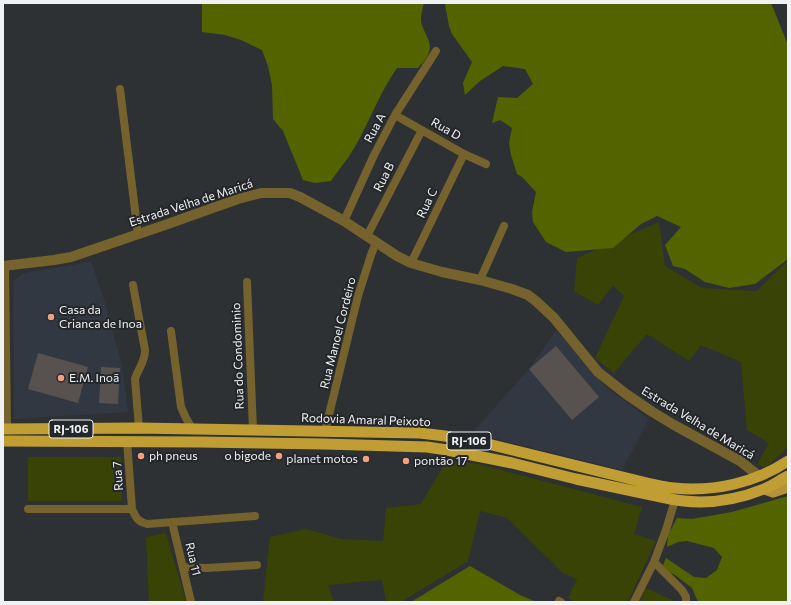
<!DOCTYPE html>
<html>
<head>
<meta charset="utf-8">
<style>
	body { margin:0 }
	#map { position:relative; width:791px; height:605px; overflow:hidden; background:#2e3134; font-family:Commissioner,sans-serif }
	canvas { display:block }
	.frame { position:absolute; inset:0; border:4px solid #eff1f3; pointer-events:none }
</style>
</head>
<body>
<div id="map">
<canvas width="791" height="605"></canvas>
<div class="frame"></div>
</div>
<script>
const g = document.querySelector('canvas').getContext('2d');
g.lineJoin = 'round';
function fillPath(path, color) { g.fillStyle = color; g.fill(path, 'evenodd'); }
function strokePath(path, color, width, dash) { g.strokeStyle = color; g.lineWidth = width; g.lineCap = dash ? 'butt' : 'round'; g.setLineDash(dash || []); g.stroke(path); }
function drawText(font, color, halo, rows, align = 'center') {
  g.font = font + ' Commissioner,sans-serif'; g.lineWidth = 4; g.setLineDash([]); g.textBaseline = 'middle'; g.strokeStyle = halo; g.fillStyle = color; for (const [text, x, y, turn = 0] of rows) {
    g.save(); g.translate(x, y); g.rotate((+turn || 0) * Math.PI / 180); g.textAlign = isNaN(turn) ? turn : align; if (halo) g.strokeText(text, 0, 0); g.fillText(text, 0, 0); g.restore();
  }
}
fillPath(new Path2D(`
	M91,262l13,37 18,67 6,46 -114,7 -1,-138 11,-8z
	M556,330l51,58 42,31 -27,51 -150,-37 57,-64z`), '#323841');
fillPath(new Path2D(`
	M659,222l6,44 37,22 55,3 31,-31v187l-22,20 -9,-2 12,-22 -22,-13 -6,-68 -40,-17 -12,16 -42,-27 -33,39 -19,-15 29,-62 -11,-11 -15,20 -24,-14 3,-33z
	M28,457h93l1,44h-94z
	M447,460l31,4 164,43 -8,27 22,7 -28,61h-53l-7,-4 9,-19 -14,-6 -56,-55 -27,-7 -12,50 -67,41h-15l-4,-22 -54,5 6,17 -71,-1 7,-64 36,-8 35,10 42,2 3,-33 35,-4z
	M166,533l20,69h-37l-3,-65z
	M646,588l31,14h-37z`), '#384305');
fillPath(new Path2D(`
	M202,3h222c-1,4 -3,11 -3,16 0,12 14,23 7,36 -2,5 -7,9 -10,13h-21c-20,28 -30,62 -49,90 -6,8 -12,15 -17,23l-16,2 -12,-3 -20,-49 -10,-12 -1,-34 -4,-19 -6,-16 -21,-10 -16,-5 -23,-3z
	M444,3h327l17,42v214l-33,25 -26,4 -24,-6 -20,-13 -12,-3 -8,-21 16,-18 -24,-11 -16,8 -28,24 -47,4 -20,-10 -13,-20 -1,-10 4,-20 -14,-15 -5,-3 -6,-19 -2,-12 3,-15 -12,-8 -8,3 6,-26 19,1 16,-14 -8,-15 -22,-3 -23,15 -15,14 -2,-12 9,-21 -20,-28 -3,-8 -4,-22z
	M788,496v106h-90l-6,-14 -17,-13 -6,-3 -6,-7 3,-7 28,19 12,1 11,-8 5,-13 -8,-9 -27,-7 -9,1 -11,5 1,-12 9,-17 15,1 40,-7z
	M470,566l50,29 16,7h-125z`), '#536300');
fillPath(new Path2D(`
	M556,346l43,51 -27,23 -43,-51z
	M38,353l50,14 -10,36 -50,-14z
	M101,367l19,1 -2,36 -19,-1z`), '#57524f');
strokePath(new Path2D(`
	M120,89l18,145
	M395,115l69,39 22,10
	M344,221l30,-66 21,-40 41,-64
	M367,236l55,-106
	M411,263l53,-109
	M5,266l2,163
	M480,280l24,-54
	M247,282l6,148
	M133,285l12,65c0,13 -7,18 -10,29l4,49
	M171,331l10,76 5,11 7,12
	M325,431l33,-135 13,-41 5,-13
	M127,441l5,68c4,9 5,12 15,15l108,-8
	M28,509h104
	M172,522l19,80
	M654,562l28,28 4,7v5
	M183,567l24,1 50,-3
	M559,601l2,1
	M634,602l20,-40 12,-32 9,-30`), '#76622c', 8);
strokePath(new Path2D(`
	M3,266l51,-6 17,-3 94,-32 73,-26 23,-6h29l10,4 44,24 53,35 14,7 31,9 38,8 32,9 16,6 9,7 17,16 44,54 28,22 25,17 23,14 66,36 19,15`), '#76622c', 10);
strokePath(new Path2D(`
	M765,489l8,3 15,-5`), '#b49436', 11);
strokePath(new Path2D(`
	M3,429l136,-1 281,5 25,3 39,7 163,40c9,2 18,4 27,5 40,4 81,-5 114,-27
	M3,441l197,1 124,2 103,3 20,3 65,13 64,16 85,18c13,3 26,5 39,5 22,0 44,-5 64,-13 8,-3 16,-9 24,-13`), '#c19e33', 11);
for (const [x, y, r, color] of [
	[51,317,4,"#f2a17e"],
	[61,378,4,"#f2a17e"],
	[141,456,4,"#f2a17e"],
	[279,456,4,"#f2a17e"],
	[366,459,4,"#f2a17e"],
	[406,461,4,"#f2a17e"]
]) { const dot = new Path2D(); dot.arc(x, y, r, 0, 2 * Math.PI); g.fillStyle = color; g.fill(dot); strokePath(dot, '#24272a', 1.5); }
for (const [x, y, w] of [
	[71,429,44],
	[469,441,44]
]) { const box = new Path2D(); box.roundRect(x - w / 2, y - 9, w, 18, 3); g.fillStyle = '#24272a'; g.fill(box); strokePath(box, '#eff1f3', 1); }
drawText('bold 11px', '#eff1f3', null, [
	["RJ-106",71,429],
	["RJ-106",469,441]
]);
drawText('12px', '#eff1f3', '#24272a', [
	["Rua A",375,128,-62],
	["Rua D",446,129,30],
	["Rua B",384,177,-63],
	["Estrada Velha de Maricá",191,203,-18],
	["Rua C",427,203,-64],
	["Rua Manoel Cordeiro",338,333,-76],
	["Rua do Condominio",238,356,-92],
	["Rodovia Amaral Peixoto",366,420,2],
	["Estrada Velha de Maricá",698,423,31],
	["Rua 7",118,476,-94],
	["Rua 11",193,559,77]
]);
drawText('12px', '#eff1f3', '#24272a', [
	["Casa da",59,310],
	["Crianca de Inoa",59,324],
	["E.M. Inoã",69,378],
	["ph pneus",149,456],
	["o bigode",271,456,"right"],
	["planet motos",358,459,"right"],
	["pontão 17",414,461]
], 'left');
</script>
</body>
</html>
